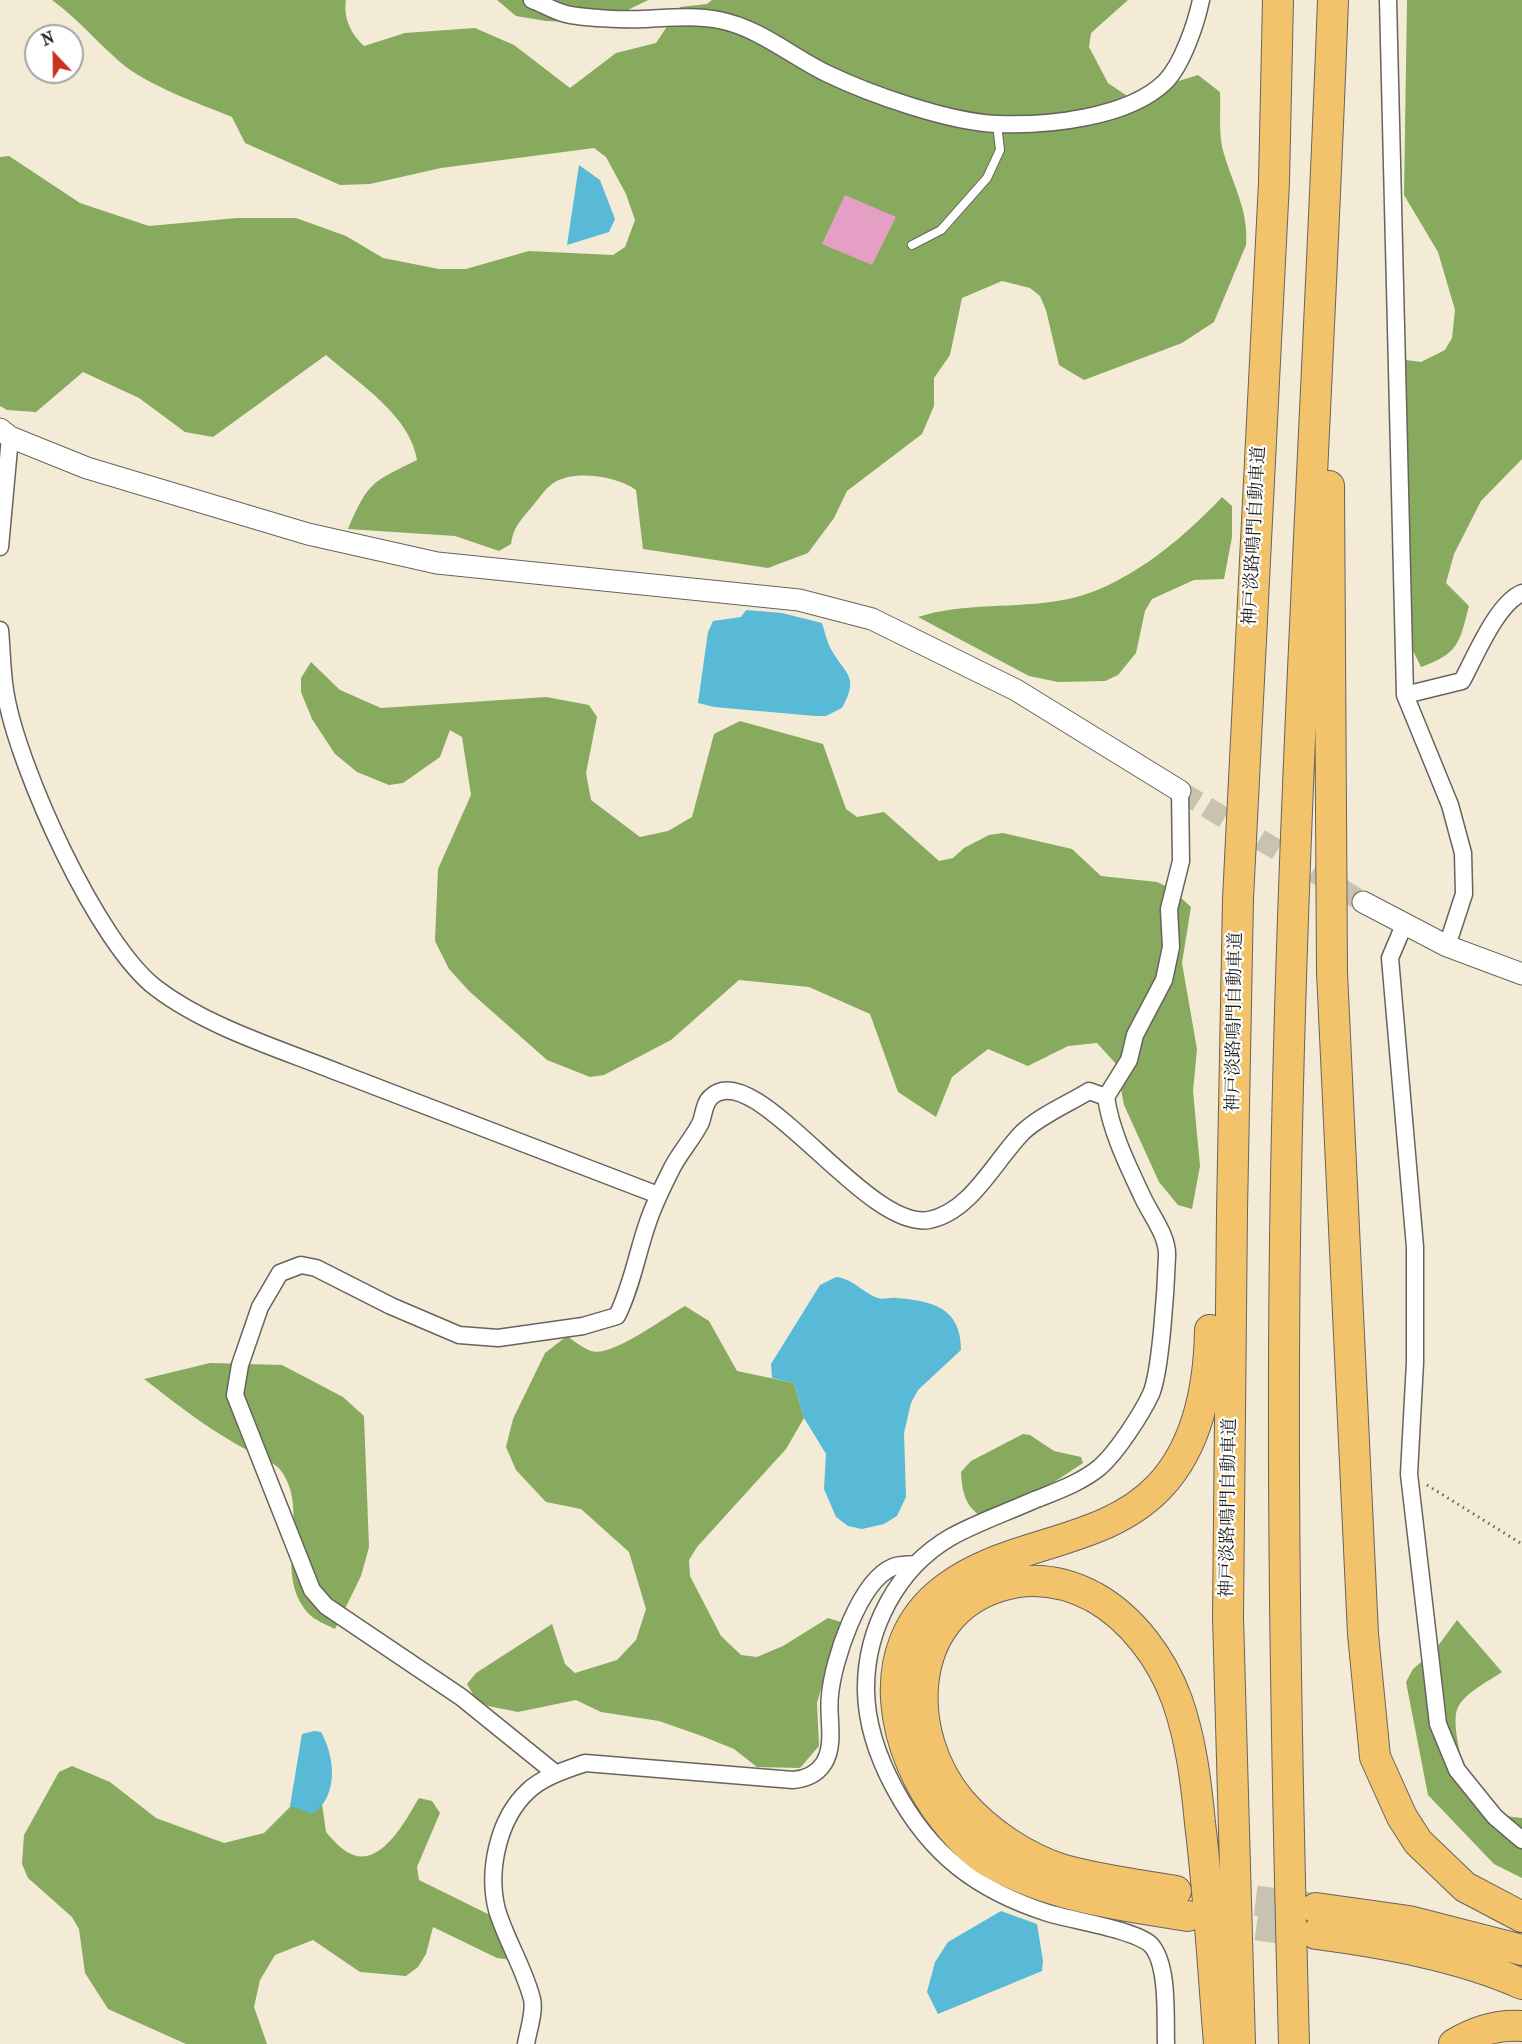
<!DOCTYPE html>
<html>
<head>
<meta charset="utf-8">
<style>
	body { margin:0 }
	#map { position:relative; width:1522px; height:2044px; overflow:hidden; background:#f3ebd6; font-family:"IM FELL French Canon",serif }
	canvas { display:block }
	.north { position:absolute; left:24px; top:24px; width:60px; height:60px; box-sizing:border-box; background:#fff; border:2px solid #a4a4a4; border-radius:50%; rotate:338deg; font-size:16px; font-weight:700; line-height:24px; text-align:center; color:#1c1c1c }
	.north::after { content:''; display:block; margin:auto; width:21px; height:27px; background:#c8321e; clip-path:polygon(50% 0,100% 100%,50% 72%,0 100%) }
</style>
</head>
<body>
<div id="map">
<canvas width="1522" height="2044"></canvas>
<div class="north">N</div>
</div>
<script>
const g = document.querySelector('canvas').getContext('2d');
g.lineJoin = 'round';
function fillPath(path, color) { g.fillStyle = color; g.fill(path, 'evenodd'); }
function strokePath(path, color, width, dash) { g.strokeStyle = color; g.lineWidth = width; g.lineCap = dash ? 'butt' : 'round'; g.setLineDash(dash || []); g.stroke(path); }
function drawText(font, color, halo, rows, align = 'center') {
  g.font = font + ' "IM FELL French Canon","Noto Serif JP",serif'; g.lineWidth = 4.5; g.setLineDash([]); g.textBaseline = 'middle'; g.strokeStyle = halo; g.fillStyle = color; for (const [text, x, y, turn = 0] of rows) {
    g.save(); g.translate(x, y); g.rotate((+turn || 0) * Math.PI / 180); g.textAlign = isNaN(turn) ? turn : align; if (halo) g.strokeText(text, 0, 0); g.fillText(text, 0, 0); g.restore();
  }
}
fillPath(new Path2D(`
	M52,0h294c-3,18 5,34 18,46l41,-13 70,-5 39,17 56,43 46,-35 40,-10 24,-36 27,-3 5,-4h416l-37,33 -2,14 19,36 31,21 30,-20 29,-9 22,17c1,19 -2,44 4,62 9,31 25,57 22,91l-32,77 -32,21 -98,37 -25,-15 -13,-55 -6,-14 -10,-8 -28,-7 -40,17 -12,57 -16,23v28l-12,28 -75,57 -13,27 -26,35 -40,15 -125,-19 -7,-59c-20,-14 -63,-21 -84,-6 -8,6 -15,17 -22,25 -10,12 -17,19 -19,35l-12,7 -44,-15 -107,-7c21,-48 23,-46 69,-69 -7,-45 -59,-77 -91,-105l-113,82 -28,-5 -46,-34 -56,-26 -47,40 -29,-2 -7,-4v-249l9,-1 71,47 69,23 88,-8h59l50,18 37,22 56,11h27l63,-18 84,4 12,-8 10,-27 -9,-26 -20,-37 -12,-9 -153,20 -71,16 -30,1 -95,-42 -13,-26c-32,-13 -86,-32 -112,-55 -24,-21 -42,-43 -68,-62z
	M497,0h151l-42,21 -14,2 -46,-2 -30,-5z
	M1407,0h115v459l-41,42 -27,53 -8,29 23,23c-10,38 -10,47 -48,61l-12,-25 -7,-138 4,-144 15,2 24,-12 7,-12 3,-28 -17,-58 -34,-57z
	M1222,497l10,9v31l-8,42 -30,1 -42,19 -7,12 -9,42 -18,22 -13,6 -47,1 -29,-6 -111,-59c46,-15 97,-8 145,-17 59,-10 119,-60 159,-103z
	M311,662l29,28 41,18 165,-11 43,8 8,12 -11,56 5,27 49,37 28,-6 24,-14 22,-83 26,-13 83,23 23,65 11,8 27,-5 55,49 14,-3 11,-10 25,-13 14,-2 69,16 29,27 56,6 13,6 21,19 -9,56 15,86 -4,42 7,75 -8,43 -14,-4 -19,-23 -35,-77 -8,-41 -19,-21 -29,3 -40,20 -40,-17 -36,28 -16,40 -38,-25 -28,-78 -61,-27 -70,-7 -68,60 -67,35 -14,2 -43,-17 -78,-69 -20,-22 -14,-28 3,-72 33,-74 -9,-58 -12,-7 -10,27 -37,26 -14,2 -32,-13 -22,-18 -23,-35 -11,-27v-14z
	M685,1306l24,15 28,50 57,12 10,35 -18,31 -89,98 -8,13 1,16 31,60 20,19 16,2 26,-11 45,-28 13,4 -24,81 2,43 -19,22 -43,-1 -23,-18 -32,-13 -43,-15 -58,-9 -25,-12 -58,12 -30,-6 -13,-8 -8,-14 9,-11 76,-49 13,40 10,9 42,-13 19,-20 10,-31 -17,-57 -48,-43 -35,-7 -30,-32 -10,-23 7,-28 32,-66 22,-17c7,5 16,12 24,15 20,7 74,-34 94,-45z
	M210,1363l72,2 61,32 21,19 5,131 -8,29 -26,53c-8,-4 -21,-9 -27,-16 -35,-40 0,-94 -23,-136 -6,-13 -20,-18 -32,-24 -40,-20 -74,-47 -109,-74z
	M1023,1434l7,1 24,16 27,6 2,6 -44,29 -53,26c-21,-8 -24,-27 -25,-46l10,-11z
	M1457,1620l45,52c-13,9 -36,20 -44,35 -9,18 9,71 13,92 16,11 32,18 51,19v60l-28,-14 -66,-69 -22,-113 7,-13 22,-19z
	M72,1766l38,16 46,36 68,25 40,-10 30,-30 27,-6 5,35c6,7 13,15 21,20 33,20 59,-33 72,-54l13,3 8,12 -23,54 2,13 75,37 31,45 -28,-4 -64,-31 -7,27 -8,13 -12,9 -46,-4 -47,-32 -38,15 -15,25 -6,27 13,37h-81l-78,-35 -23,-36 -6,-44 -7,-12 -44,-39 -6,-14 2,-29 35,-63z`), '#87aa5e');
fillPath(new Path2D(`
	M579,165l21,15 15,39 -6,13 -42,13z
	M746,610l36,3 40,10c3,9 5,20 10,28 15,25 27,26 10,57l-16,8h-11l-101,-9 -16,-4 10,-71 5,-11 28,-4z
	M836,1277c16,1 27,16 42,21 5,2 13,-1 18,0 36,3 65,9 65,52l-43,40 -7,13 -7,30 2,64 -9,19 -13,8 -22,5 -14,-3 -12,-9 -12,-28 2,-35 -22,-36 -10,-35 -22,-5 -1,-14 49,-79z
	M314,1731l7,1c14,25 18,63 -8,82l-23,-8 12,-72z
	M1001,1911l36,13 6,37 -1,10 -104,43 -11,-22 8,-30 13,-20z`), '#58bad7');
fillPath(new Path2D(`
	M845,195l51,22 -24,48 -50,-21z`), '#e69fc4');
strokePath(new Path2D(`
	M1180,791l183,111`), '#c8c2b1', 21, [21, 10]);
strokePath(new Path2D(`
	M1211,1895l105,13
	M1212,1919l104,15`), '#c8c2b1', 30, [30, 15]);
const service = new Path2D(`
	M912,245l29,-15 46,-52 13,-28 -3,-26`);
const minor = new Path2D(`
	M532,0c11,4 22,11 34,14 16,4 59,6 77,5 25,-1 51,-4 76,1 41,8 73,37 109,54 44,21 121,48 169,50 50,2 131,-6 168,-42 17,-17 31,-58 36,-82
	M1388,0l17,695 45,110 13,48 1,41 -17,52
	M0,547l10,-110
	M0,630c2,22 2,45 6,66 13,73 91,247 150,292 51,39 124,61 184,85 106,41 212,82 318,122
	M1405,695l57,-14c13,-24 35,-78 60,-88
	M1404,925l-14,33 25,289v115l-6,112 29,250 19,46 38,47 27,23
	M555,1773l-94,-76 -135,-91 -14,-16 -77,-195 5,-30 20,-58 20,-34 21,-8 15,3 75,38 68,29 39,3 85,-12 34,-10c15,-30 20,-63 31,-94 6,-18 14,-34 22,-50 8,-18 23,-33 31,-50 3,-8 3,-19 10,-25 44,-42 154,134 218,123 42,-8 66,-60 94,-88 18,-17 45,-28 66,-41l17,6
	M526,2044c2,-13 9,-32 6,-45 -8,-31 -26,-59 -35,-89 -10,-39 1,-91 31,-119 16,-15 38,-21 57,-28l208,17c12,-1 24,-6 31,-17 12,-20 3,-47 6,-68 3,-34 29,-114 63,-128 6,-3 16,-2 22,-3
	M1166,2044c-1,-26 3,-79 -15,-99 -15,-15 -80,-25 -103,-32 -31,-10 -65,-26 -90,-46 -48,-38 -91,-114 -92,-176 -1,-61 31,-123 85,-154 25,-14 54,-24 81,-36 22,-9 49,-18 68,-34 17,-15 41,-52 51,-73 10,-23 15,-109 16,-138 1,-20 -16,-41 -24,-58 -15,-32 -32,-66 -37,-101l23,-37 6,-25 29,-55 7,-33 -2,-38 12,-48 -1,-70`);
const tertiary = new Path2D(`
	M0,429l10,8 77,31 221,66 129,29 362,37 73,19 144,71 164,101
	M1363,902l84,44 75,28`);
const motorway = new Path2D(`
	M1329,486l3,486 31,662 12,123 27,60 16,25 47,45 57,30
	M1176,1891c-37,-6 -76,-11 -112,-21 -39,-12 -77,-38 -103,-68 -57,-66 -56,-187 40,-216 32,-10 63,-5 93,11 39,22 68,62 83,103 14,40 19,81 23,123 9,73 13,147 19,221
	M1316,1908l93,13 113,29
	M1188,1916c-69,-11 -137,-19 -199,-54 -16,-9 -32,-27 -44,-42 -52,-65 -78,-172 0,-231 64,-49 158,-43 214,-102 40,-42 50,-102 51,-157
	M1316,1934c68,9 143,22 206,50
	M1240,2044l-12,-427 4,-406 6,-312 36,-717 4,-182
	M1294,2044c-8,-305 -14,-610 -7,-915 8,-376 32,-752 46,-1129
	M1454,2044c20,-12 44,-20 68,-18`);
strokePath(service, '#67645d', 10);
strokePath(minor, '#67645d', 19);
strokePath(tertiary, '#67645d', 23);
strokePath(motorway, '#67645d', 32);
strokePath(new Path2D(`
	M1427,1485l95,59`), '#67645d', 3, [1.5, 4.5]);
strokePath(service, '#fff', 8);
strokePath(minor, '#fff', 16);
strokePath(tertiary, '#fff', 21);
strokePath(motorway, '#f2c36a', 30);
drawText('18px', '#1c1c1c', '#fff', [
	["神戸淡路鳴門自動車道",1255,536,-87],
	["神戸淡路鳴門自動車道",1235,1022,-89],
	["神戸淡路鳴門自動車道",1229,1508,-89]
]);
</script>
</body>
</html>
